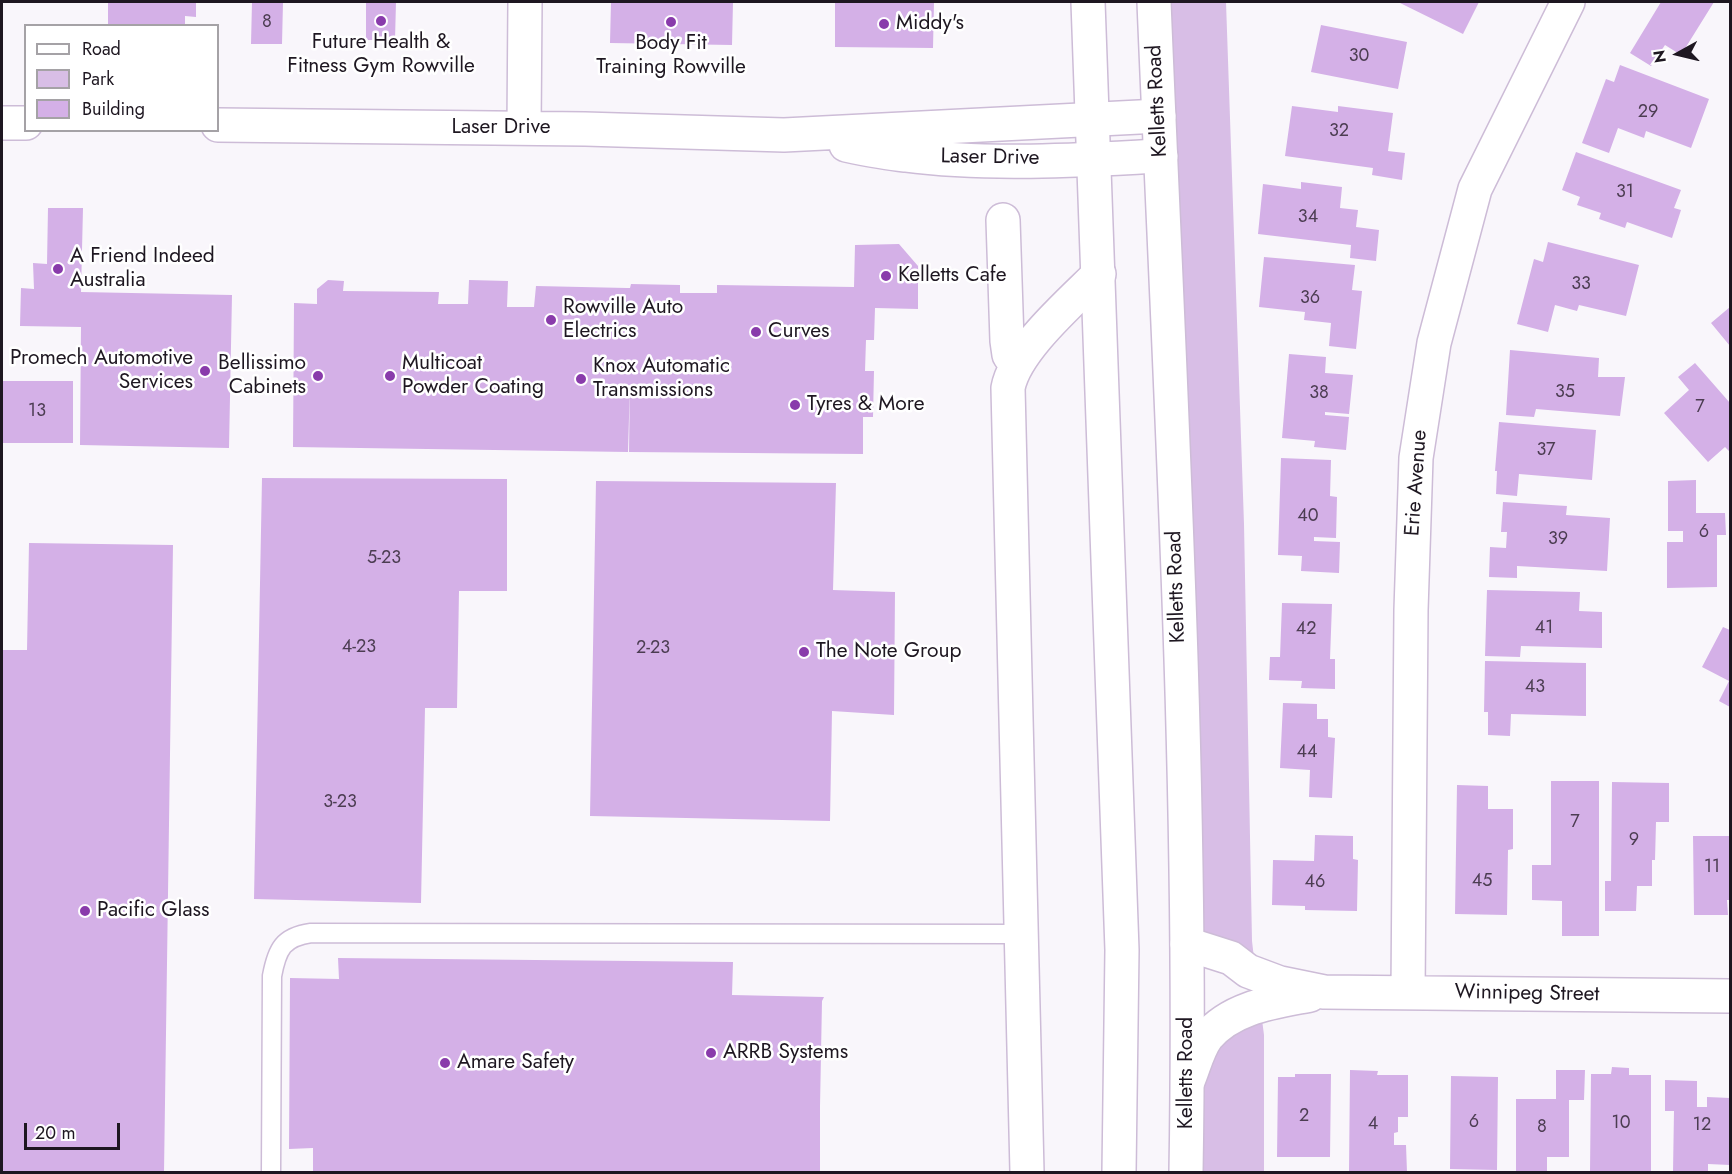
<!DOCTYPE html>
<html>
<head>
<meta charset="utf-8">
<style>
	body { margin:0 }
	#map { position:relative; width:1732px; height:1174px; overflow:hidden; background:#f9f6fb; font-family:Jost,sans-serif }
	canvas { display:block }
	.frame { position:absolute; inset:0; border:3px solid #1e1721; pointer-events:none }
	.legend { position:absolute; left:24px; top:24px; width:195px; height:108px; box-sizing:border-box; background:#fff; border:2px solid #a5a2a6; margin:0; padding:8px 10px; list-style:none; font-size:18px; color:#1e1721 }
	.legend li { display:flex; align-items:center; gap:12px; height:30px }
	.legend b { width:30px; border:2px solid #a5a2a6 }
	.north { position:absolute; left:1648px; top:24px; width:60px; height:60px; -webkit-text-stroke:4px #fff; paint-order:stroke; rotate:262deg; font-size:16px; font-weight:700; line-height:24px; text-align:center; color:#1e1721 }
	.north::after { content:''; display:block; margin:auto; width:21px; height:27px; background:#1e1721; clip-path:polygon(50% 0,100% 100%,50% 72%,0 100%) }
	.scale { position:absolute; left:24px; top:1123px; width:96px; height:27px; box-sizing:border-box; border:3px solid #1e1721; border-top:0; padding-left:8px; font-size:18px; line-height:21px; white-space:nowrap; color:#1e1721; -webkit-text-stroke:4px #fff; paint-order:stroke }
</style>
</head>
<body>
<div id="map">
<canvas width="1732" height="1174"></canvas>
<div class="frame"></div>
<ul class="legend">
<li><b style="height:8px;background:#fff"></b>Road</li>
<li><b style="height:16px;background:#d8bee6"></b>Park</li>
<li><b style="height:16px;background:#d4b0e7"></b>Building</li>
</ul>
<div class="north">N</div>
<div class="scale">20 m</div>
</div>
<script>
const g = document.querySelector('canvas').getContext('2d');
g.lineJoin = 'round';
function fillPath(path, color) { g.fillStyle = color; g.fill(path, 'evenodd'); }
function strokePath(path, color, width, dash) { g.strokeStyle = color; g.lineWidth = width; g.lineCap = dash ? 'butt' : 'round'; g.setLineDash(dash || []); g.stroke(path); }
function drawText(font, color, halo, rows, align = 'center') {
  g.font = font + ' Jost,sans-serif'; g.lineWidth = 5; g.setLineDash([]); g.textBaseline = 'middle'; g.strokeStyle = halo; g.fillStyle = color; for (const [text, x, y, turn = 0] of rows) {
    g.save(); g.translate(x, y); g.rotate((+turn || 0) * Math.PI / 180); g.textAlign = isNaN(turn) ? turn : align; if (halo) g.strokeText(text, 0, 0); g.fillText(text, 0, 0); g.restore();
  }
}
fillPath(new Path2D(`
	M1154,2h72l18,522 8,417 4,34 -69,-31z
	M1260,1004l4,31v137h-78l2,-91z`), '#d8bee6');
fillPath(new Path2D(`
	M108,2h88v15l-11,-1v10h-77z
	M252,2h31l-1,42h-31z
	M366,2h30l-1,38h-29z
	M611,2h122l-1,43 -122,-2z
	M835,2h99l-1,46 -98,-1z
	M1398,2h81l-16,32z
	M1661,2h53l-33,53 -16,-10 -14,21 -21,-13z
	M1321,25l86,17 -9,47 -87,-17z
	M1620,65l89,34 -18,49 -45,-17 -2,7 -26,-10 -9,25 -27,-10 24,-64 8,3z
	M1292,106l46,6v-6l55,7 -5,38 17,2 -3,27 -30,-5 1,-7 -88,-12z
	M1576,152l105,38 -7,18 7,2 -9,28 -45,-16 -2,6 -26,-9 2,-6 -24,-8 3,-8 -18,-7z
	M1301,182l41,5 -2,21 18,2 -2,17 23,3 -3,31 -26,-3 1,-13 -93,-11 5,-50 38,5z
	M48,208h35l-2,84 151,3 -3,153 -149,-3 1,-118 -61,-1 1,-38 13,1 -1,-26 14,1z
	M1548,242l91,23 -13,51 -47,-11 -2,6 -22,-6 -7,27 -31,-8 17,-65 9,3z
	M899,244l19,22v43l-43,-1 -1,32h-8l-1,31h9l-1,46h-10v37l-234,-2 1,-69 -2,69 -335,-5 1,-144 23,1v-15l11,-9 16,1 -1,10 96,1 -1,12h30l1,-24 39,1 -1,26h27l2,-21 91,2h3l1,-4 49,1v8h37v-8l137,2 1,-42z
	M1264,257l91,8 -3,25 10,1 -6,58 -27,-3 2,-23 -27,-3 1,-8 -46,-5z
	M1730,307v39l-19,-23z
	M1510,350l89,8 -1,19h27l-5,39 -84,-7 -2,8 -28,-2z
	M1289,354l37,3 -1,16 28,2 -4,39 -24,-2v3l24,2 -3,33 -32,-3 1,-6 -33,-3z
	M1695,363l35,40v49l-5,-5 -17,15 -44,-49 25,-23 -11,-13z
	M2,381h71v62h-71z
	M1499,422l97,8 -4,50 -73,-6 -2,22 -21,-2 1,-23h-2z
	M1281,458l50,2 -1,36 7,1 -1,41 -22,-1v4l26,1 -1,31 -38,-2 1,-15 -24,-1z
	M262,478l245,1v112h-48l-2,117h-32l-4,195 -167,-4z
	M1696,480v33h29l1,22h-9v52l-50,1v-46h16v-11h-15v-50z
	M596,481l240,2 -3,107 62,2 -1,123 -62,-4 -2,110 -240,-5z
	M1503,502l64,4 -1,9 44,3 -3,53 -90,-5v12l-28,-1 1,-30 16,1 1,-16h-6z
	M29,543l144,2 -9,627h-162v-522h25z
	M1487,590l93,2 -1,19 23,1v36l-81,-2 -1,11 -35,-1z
	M1282,603l50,1 -2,55h5v30l-34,-1 1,-7 -33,-1 1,-23h10z
	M1723,627l7,3v77l-11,-6 10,-20 -27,-14z
	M1485,661l101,2v53l-75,-2 -1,22 -22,-1v-23h-4z
	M1283,703l34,1v15h11v18l7,1 -3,60 -23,-1 1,-27 -30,-2z
	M1551,781h48v155h-37v-35l-30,-1v-35h19z
	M1612,782l57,1v39h-13l-1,38h-3v26h-15l-1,25h-31v-30h6z
	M1457,785l31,1v23h25v40l-5,1 -1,65 -52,-1z
	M1315,835l38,1v23l5,1 -1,51 -52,-1v-4l-33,-1 1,-45 41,1z
	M1693,836h37v64h-3l1,15h-34z
	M338,958l395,4 -1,33 92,2 -2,4 -2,105v66h-507v-24l-24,1 1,-171 49,1z
	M1612,1067l17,1v7h22v97h-61l1,-98h20z
	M1350,1070l28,1 -1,4h31v42h-10v15l-4,1v12h12l1,27h-58z
	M1556,1070h29l-1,30h-15v57h-22v15h-31v-73h40z
	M1295,1074h36l-1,83h-53l1,-80h17z
	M1451,1076l47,1 -1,93 -47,-1z
	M1665,1080l32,1v26h10v-10l23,1v67l-22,-1v8h-35l1,-61h-9z`), '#d4b0e7');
const service = new Path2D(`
	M271,1172l1,-196c5,-27 11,-39 39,-43l710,1`);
const minor = new Path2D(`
	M2,123h24
	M218,125l367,4 199,6 375,-19
	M524,128l1,-126
	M846,145c19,4 39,8 59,10 84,11 172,5 256,1
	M1003,220l4,121 2,14 7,9
	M1187,944l44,14 17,13 32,12 44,9 406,4
	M1408,993l3,-383 5,-152 18,-115 41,-154 93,-187
	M1188,1081c6,-14 10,-32 19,-44 25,-30 67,-35 103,-42
	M1027,1172l-19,-784c7,-38 63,-86 91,-114`);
const primary = new Path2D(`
	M1088,2l34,948 -3,222
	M1154,2c16,390 39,780 32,1170`);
strokePath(service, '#cdbcd7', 21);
strokePath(minor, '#cdbcd7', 36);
strokePath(primary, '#cdbcd7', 36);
strokePath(service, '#fff', 18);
strokePath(minor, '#fff', 33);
strokePath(primary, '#fff', 33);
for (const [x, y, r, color] of [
	[381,21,6,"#893bab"],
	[671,22,6,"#893bab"],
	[884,24,6,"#893bab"],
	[58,269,6,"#893bab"],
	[886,276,6,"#893bab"],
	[551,320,6,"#893bab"],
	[756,332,6,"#893bab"],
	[205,371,6,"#893bab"],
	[318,376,6,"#893bab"],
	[390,376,6,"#893bab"],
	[581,379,6,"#893bab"],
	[795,405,6,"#893bab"],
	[804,652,6,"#893bab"],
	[85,911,6,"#893bab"],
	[711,1053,6,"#893bab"],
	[445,1063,6,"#893bab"]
]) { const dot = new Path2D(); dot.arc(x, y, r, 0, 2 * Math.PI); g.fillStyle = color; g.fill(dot); strokePath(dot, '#fff', 2); }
drawText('18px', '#4c3d52', null, [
	["8",267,23],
	["30",1359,57],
	["29",1648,113],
	["32",1339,132],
	["31",1625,193],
	["34",1308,218],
	["33",1581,285],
	["36",1310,299],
	["35",1565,393],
	["38",1319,394],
	["7",1700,408],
	["13",37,412],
	["37",1546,451],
	["40",1308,517],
	["6",1704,533],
	["39",1558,540],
	["5-23",384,559],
	["41",1544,629],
	["42",1306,630],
	["4-23",359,648],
	["2-23",653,649],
	["43",1535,688],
	["44",1307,753],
	["3-23",340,803],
	["7",1575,823],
	["9",1634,841],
	["11",1712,868],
	["45",1482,882],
	["46",1315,883],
	["2",1304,1117],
	["6",1474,1123],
	["10",1621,1124],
	["4",1373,1125],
	["12",1702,1126],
	["8",1542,1128]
]);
drawText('21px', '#1e1721', '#fff', [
	["Middy's",896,24],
	["Future Health &",381,43,"center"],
	["Fitness Gym Rowville",381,67,"center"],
	["Body Fit",671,44,"center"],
	["Training Rowville",671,68,"center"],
	["A Friend Indeed",70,257],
	["Australia",70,281],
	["Kelletts Cafe",898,276],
	["Rowville Auto",563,308],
	["Electrics",563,332],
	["Curves",768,332],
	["Promech Automotive",193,359,"right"],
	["Services",193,383,"right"],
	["Bellissimo",306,364,"right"],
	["Cabinets",306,388,"right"],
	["Multicoat",402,364],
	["Powder Coating",402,388],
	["Knox Automatic",593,367],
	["Transmissions",593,391],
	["Tyres & More",807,405],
	["The Note Group",816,652],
	["Pacific Glass",97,911],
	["ARRB Systems",723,1053],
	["Amare Safety",457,1063]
], 'left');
drawText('21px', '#1e1721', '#fff', [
	["Kelletts Road",1158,101,-93],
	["Laser Drive",501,128],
	["Laser Drive",990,158,1],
	["Erie Avenue",1417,483,-86],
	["Kelletts Road",1177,587,-92],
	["Winnipeg Street",1527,994,1],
	["Kelletts Road",1187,1073,-90]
]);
</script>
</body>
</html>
